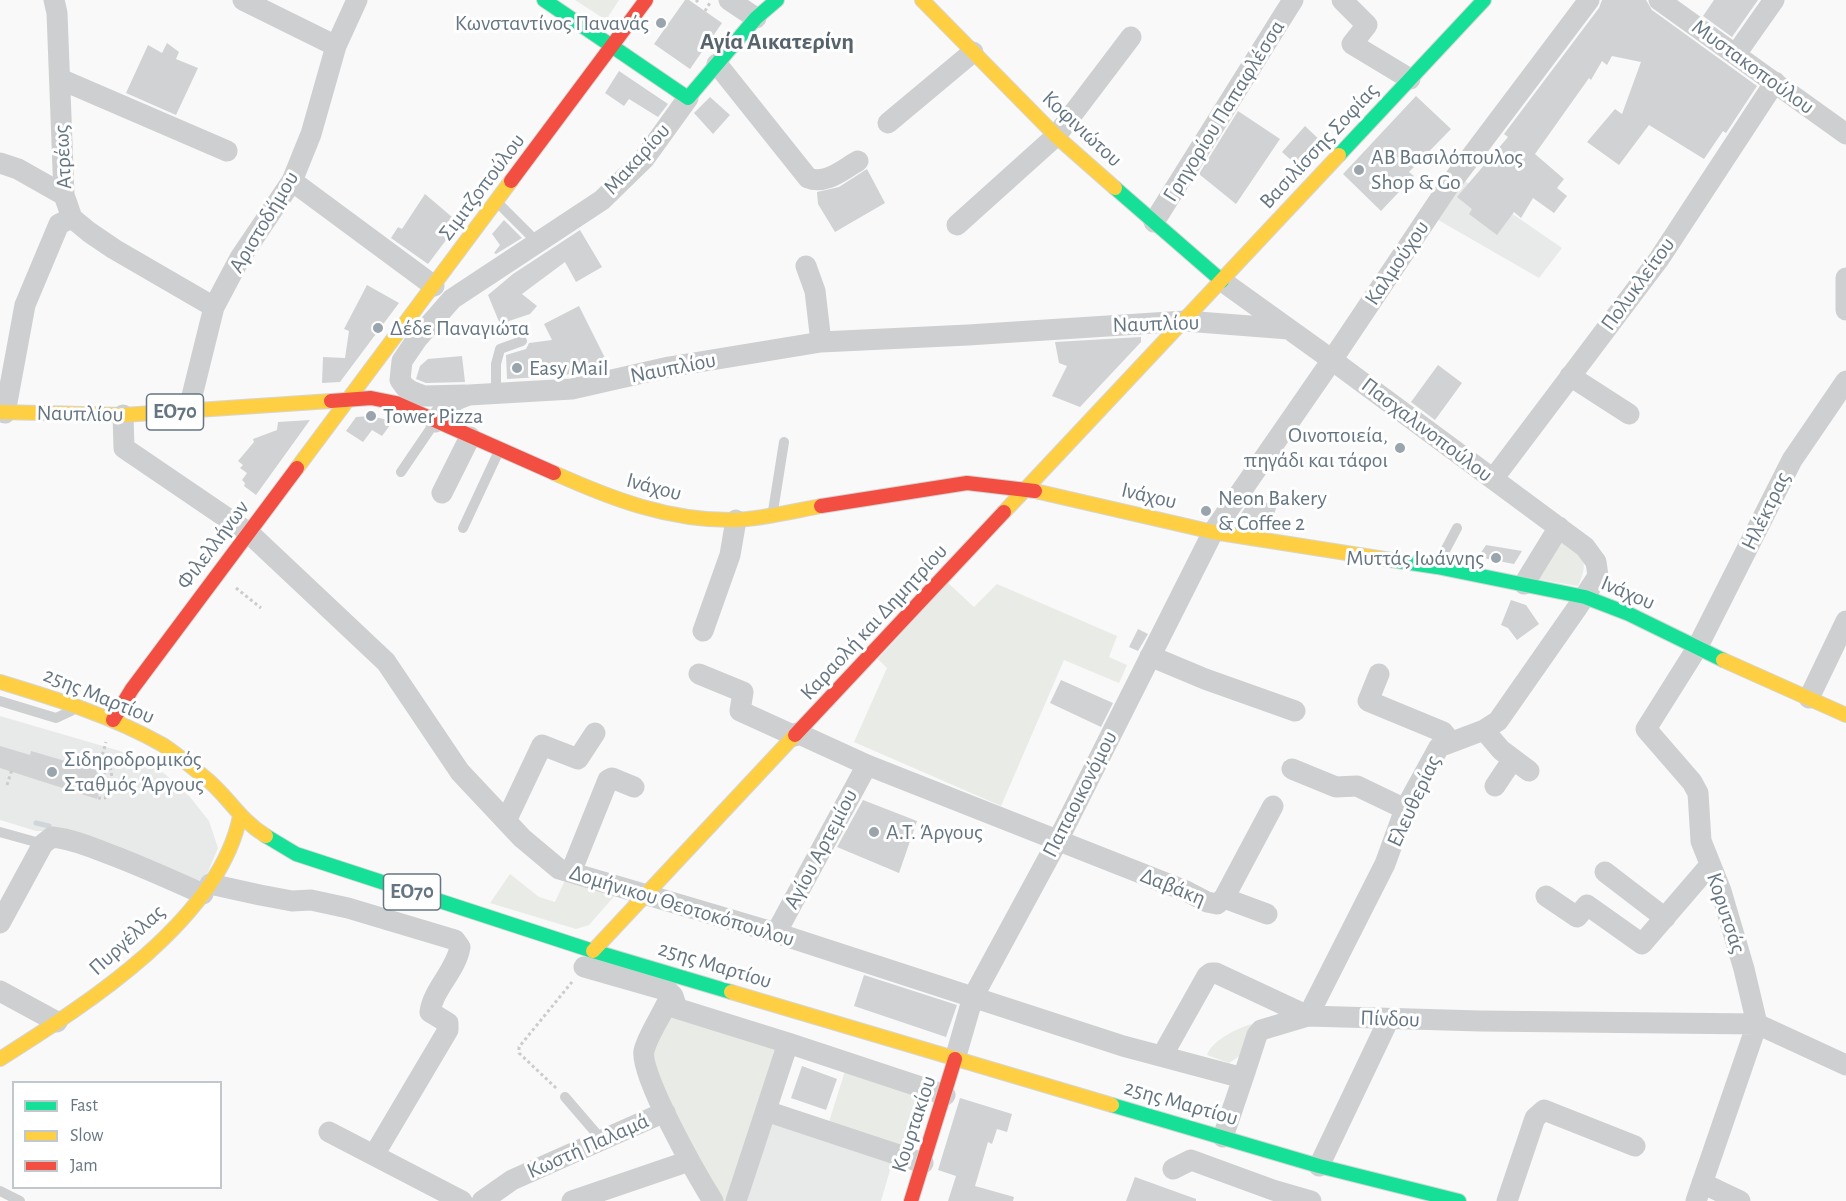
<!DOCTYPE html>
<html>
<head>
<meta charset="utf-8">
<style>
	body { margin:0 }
	#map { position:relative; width:1846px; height:1201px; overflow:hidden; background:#f9f9f9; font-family:"Alegreya Sans",sans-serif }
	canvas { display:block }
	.legend { position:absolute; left:12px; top:1081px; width:210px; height:108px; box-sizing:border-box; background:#fff; border:2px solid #c1c8cd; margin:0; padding:8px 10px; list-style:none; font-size:18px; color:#657683 }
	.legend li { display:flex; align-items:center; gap:12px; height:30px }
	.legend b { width:30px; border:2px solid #c1c8cd }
</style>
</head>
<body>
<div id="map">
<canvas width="1846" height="1201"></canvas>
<ul class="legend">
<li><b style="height:8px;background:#16e098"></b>Fast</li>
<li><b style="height:8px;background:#ffcf43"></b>Slow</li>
<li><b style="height:8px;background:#f24e42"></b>Jam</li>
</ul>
</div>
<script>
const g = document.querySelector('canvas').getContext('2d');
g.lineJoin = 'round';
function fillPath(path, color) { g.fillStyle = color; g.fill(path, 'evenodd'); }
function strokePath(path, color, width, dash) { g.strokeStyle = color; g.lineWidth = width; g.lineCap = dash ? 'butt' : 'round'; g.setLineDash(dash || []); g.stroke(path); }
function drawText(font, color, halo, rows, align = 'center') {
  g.font = font + ' "Alegreya Sans",sans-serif'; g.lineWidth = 6; g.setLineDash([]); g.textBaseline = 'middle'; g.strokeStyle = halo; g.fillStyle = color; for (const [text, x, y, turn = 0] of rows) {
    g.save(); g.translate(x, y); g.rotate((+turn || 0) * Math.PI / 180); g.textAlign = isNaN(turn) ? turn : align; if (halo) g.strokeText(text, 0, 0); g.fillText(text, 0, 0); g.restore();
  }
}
fillPath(new Path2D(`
	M1459,177l103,71 -23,30 -106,-61z
	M0,716l120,35 21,8 24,15 25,23 19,24 9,27 -15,36 -147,-53h-20l-36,-11z
	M770,1123l123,37 -12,41h-134z`), '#e8e9e9');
fillPath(new Path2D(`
	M575,0h44l-13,20z
	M1559,534c20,19 33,23 19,52l-48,-8z
	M948,583l26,24 23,-23 120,52 -8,21 18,8 -8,18 -55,-23 -63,146 -147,-64 33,-74 -9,-9z
	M510,874l29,23 16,5 11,-24 52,14 -29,33 -13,4 -86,-26z
	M669,1012l111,36 -49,153h-12l-49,-91 -20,-57z
	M1252,1024l-11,31 -12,8 -22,-8c5,-15 31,-27 45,-31z
	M846,1068l76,25 -19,56 -75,-24z`), '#e8ebe6');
strokePath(new Path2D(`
	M36,823l13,3`), '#ced6d9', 5);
fillPath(new Path2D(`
	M685,0h4l33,23 -32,46 -36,-25z
	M1602,0h44l6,10 105,76 -31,47 -3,-2 -19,28 -55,-34 -30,40 -32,-23 28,-33 7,5 19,-52 -29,-6 -5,9 -5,-4 -11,19 -2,-2 -54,76 29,25 -7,9 10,8 -13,17 -21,-15 -12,20 -7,-6 -17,23 -28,-21 3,-5 -15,-12 51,-60 -4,-3 95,-126z
	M1714,0h44l-26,37 -29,-21z
	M167,43l12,9 -3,7 22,9 -22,47 -50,-22 22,-48 14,8z
	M619,71l49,33 -10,13 -29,-18 -5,7 -19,-13z
	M1416,96l35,33 -42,43 5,4 -33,35 -38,-37z
	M710,97l20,18 -17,19 -19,-21z
	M1238,111l42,28 -44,65 -37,-30z
	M1305,126l20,19 -23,25 -20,-18z
	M867,169l18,34 -50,29 -17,-28 -1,-12 22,-5z
	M425,194l34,29 -31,41 -37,-26 7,-11 4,2z
	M504,220l18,18 -26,16 -2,-1 6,-8 -8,-11z
	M580,230l22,37 -26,15 -11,-20 -43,32 15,12 -7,8 -30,10 -12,-29 25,-21z
	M367,285l32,18 -59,79 -18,1 1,-26 22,1 4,-27 -5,-2z
	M579,306l30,60 -49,10 -53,3 -1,-24 20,-6 3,-6 23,-3 -8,-16z
	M1141,337v5l-61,65 -28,-11 15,-30 -8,-3 -4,-21z
	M462,356l3,26 -39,1 -10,-4 4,-13 8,-7z
	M1438,365l24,18 -27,37 -24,-18z
	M370,416l23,5 -11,15 -10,-6 -9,12 -17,-11 10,-14z
	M310,420l-54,75 -12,-9 1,-3 -3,-3 5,-7 -7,-5 3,-3 -5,-4 16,-19 -1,-3 24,-9 1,-8z
	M1253,496l23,12 -4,15 -34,-5z
	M1486,545l36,6 -8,13 -36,-7z
	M1511,600l15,5 13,19 -22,16 -9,-12 -7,-3z
	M1138,629l10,5 -10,17 -9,-4z
	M1061,680l52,23 -12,24 -51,-24z
	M0,746l30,9 1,-4 75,22 -9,26 -97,-31z
	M863,800l54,21 -18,52 -62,-26z
	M864,975l93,30 -11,32 -92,-31z
	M802,1066l35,13 -11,31 -35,-12z
	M960,1098l52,16 -5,18 -10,-3 -5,15 -4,-2 -13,44 39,11 -1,4h-65l8,-25 -18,-6z
	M1135,1177l61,22v2h-70z`), '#d0d2d3');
const fast = new Path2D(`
	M544,0l144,98 68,-80 21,-18
	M1339,155l145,-155
	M1115,188l107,93
	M1391,560l46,7 148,30 44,17 94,46
	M266,836l30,18 297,97 138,41
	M1112,1105l207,61 140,35`);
const slow = new Path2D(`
	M922,0l134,136 59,52
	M0,412l123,3 208,-14
	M297,468l214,-287
	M554,473c58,26 115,48 181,47 27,-1 59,-9 86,-14
	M1035,491l178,41 178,28
	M1004,512l335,-357
	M1723,660l123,55
	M0,682c56,17 112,34 163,63 14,9 27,21 40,31 24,18 35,43 63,60
	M593,951l202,-216
	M731,992l381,113
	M0,1059c85,-54 219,-138 240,-243`);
const jam = new Path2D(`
	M511,181l135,-181
	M331,401l40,-3 25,5 158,70
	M821,506l146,-23 68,8
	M113,720l19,-31 165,-221
	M795,735l209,-223
	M911,1201l44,-142`);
strokePath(fast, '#d5d6d7', 16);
strokePath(slow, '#d5d6d7', 16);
strokePath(jam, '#d5d6d7', 16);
strokePath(new Path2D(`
	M696,0l2,2
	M705,11l6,-10
	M236,588l25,20
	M7,785l5,-16
	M98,798h7c6,-19 12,-26 -3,-42l4,-14
	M556,1088l-37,-35v-6l53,-65`), '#cbcccd', 3, [3, 3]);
strokePath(new Path2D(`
	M497,202l40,40
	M496,395v-31l4,-15 22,-8
	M401,472l32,-47
	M773,511l11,-69
	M463,528l35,-75
	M1438,564l19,-36
	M0,701l56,17 15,-7
	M0,832l43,12
	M565,1097l37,43
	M0,1191l20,10`), '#cecfd0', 10);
strokePath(new Path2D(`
	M54,0l3,13 7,182 8,23 17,14 25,17 100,58
	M243,0l93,46
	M729,0l27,18
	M1342,0l25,25 -15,19 58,35
	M1659,0l187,134
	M1736,54l38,-54
	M717,64l91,114c18,7 34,-8 50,-17
	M60,79l167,72
	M888,123l85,-71
	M0,163l18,6 46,26
	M292,181l142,105
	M1154,222l139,-222
	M957,225l99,-89 75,-99
	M806,266l9,25 6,51
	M1846,278v32
	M1570,376l59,38
	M465,395l-41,1 -13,-5 -6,-4 -5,-7 2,-19 15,-22 35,-40 150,-99 42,-41 44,-61
	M188,412l26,-105 26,-49 52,-77 19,-47 25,-88 21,-46
	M5,413l20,-108 34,-81 13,-6
	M123,415l1,33 125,85 137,129 74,110 62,66 37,31 217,64 347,113 120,32 14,-43 4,-5 47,-14 172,5 277,3 89,41
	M435,422c9,-15 18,-22 34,-27l103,-6 97,-22 152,-25 147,-7 217,-14 104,8
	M1493,479l166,-220 116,-177
	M442,493l28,-56
	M1524,584l35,-57
	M703,631l27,-76 6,-35
	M1150,656l55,23 90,32
	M699,674l44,18 -3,19 55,25
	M1379,674l-11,27 75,31 8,10
	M1809,698l37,-77
	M1484,730l17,20 28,21
	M797,733l70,32 319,126 21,11 10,2 7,-6 49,-92
	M1292,769l44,18 21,-1 48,23
	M1495,786l18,-27
	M506,821l36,-76 36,14 17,-26
	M571,872l37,-92 4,-2 22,9
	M1605,872l60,46
	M210,884l50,11 32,6 19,-1 37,8 107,32 5,7c-4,24 -27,42 -30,65l18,11v7l-74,125
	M1546,896l31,21 10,-12 55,39 68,-79
	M1224,898l43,16
	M0,923l43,-79 9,-7c19,2 39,10 57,17 32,12 63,26 94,40
	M776,933l91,-168
	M584,967l84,24 5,5 4,12
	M0,991l57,31
	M1162,1056l45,-80 4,-3h5l92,43 77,-152 20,-55 34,-62 45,-17 14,-9 79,-113 21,-32 -2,-14 -11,-15 -253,-187 -110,-79
	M955,1059l18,-62 84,-155 156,-310 119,-172 116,-173 141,-187
	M766,1111l157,52
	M329,1132l133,69
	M1223,1137l20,-59
	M1319,1166l70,-147
	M1173,1169l18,-9 82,30 38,11
	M1702,1183l38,18
	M482,1201l30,-21 153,-68
	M572,1201l117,-40
	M713,1201c-15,-24 -74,-127 -69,-150 3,-14 16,-33 22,-46l122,38
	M736,1201l52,-158 157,52
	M1507,1201l28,-83 9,-8 91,36
	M1696,1201l61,-177 -13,-55 -23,-78 -20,-50 -3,-48 -6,-11 -46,-53 51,-81 95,-188 54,-79`), '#cecfd0', 21);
strokePath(fast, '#16e098', 14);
strokePath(slow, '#ffcf43', 14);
strokePath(jam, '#f24e42', 14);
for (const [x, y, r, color] of [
	[661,23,6,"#99a4ac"],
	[1359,170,6,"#99a4ac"],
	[378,328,6,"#99a4ac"],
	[517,368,6,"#99a4ac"],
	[371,416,6,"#99a4ac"],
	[1400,448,6,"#99a4ac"],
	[1206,511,6,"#99a4ac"],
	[1496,558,6,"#99a4ac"],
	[52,772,6,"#99a4ac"],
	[874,832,6,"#99a4ac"]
]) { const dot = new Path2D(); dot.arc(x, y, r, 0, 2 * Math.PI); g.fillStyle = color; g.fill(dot); strokePath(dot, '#fff', 2); }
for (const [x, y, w] of [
	[175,412,57],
	[412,892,57]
]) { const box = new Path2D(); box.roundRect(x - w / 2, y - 18, w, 36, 4.5); g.fillStyle = '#fff'; g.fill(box); strokePath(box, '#657683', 1.5); }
drawText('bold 21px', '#657683', null, [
	["ΕΟ70",175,412],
	["ΕΟ70",412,892]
]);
drawText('22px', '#657683', '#fff', [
	["Κωνσταντίνος Πανανάς",649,23,"right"],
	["ΑΒ Βασιλόπουλος",1371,157],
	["Shop & Go",1371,182],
	["Δέδε Παναγιώτα",390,328],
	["Easy Mail",529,368],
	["Tower Pizza",383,416],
	["Οινοποιεία,",1388,435,"right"],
	["πηγάδι και τάφοι",1388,460,"right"],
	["Neon Bakery",1218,498],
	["& Coffee 2",1218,523],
	["Μυττάς Ιωάννης",1484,558,"right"],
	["Σιδηροδρομικός",64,759],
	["Σταθμός Άργους",64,784],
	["Α.Τ. Άργους",886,832]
], 'left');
drawText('22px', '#657683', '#fff', [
	["Μυστακοπούλου",1753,67,36],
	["Γρηγορίου Παπαφλέσσα",1224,111,-58],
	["Κοφινιώτου",1082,129,43],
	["Βασιλίσσης Σοφίας",1319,146,-47],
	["Ατρέως",63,157,-93],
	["Μακαρίου",637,159,-48],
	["Σιμιτζοπούλου",482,187,-53],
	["Αριστοδήμου",264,222,-59],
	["Καλμούχου",1397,263,-56],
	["Πολυκλείτου",1638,284,-54],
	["Ναυπλίου",1156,324,-2],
	["Ναυπλίου",673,368,-11],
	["Ναυπλίου",80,414,1],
	["Πασχαλινοπούλου",1427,430,37],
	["Ινάχου",654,487,15],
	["Ινάχου",1149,496,13],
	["Ηλέκτρας",1766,511,-64],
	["Φιλελλήνων",213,545,-53],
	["Ινάχου",1628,593,23],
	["Καραολή και Δημητρίου",874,622,-47],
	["25ης Μαρτίου",99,696,22],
	["Παπαοικονόμου",1080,794,-63],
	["Ελευθερίας",1414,801,-65],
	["Αγίου Αρτεμίου",821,849,-62],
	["Δαβάκη",1173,887,22],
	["Δομήνικου Θεοτοκόπουλου",682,906,17],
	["Κορυτσάς",1726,913,72],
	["Πυργέλλας",127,940,-42],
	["25ης Μαρτίου",715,965,17],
	["Πίνδου",1390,1019,2],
	["25ης Μαρτίου",1181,1103,16],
	["Κουρτακίου",914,1124,-72],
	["Κωστή Παλαμά",588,1146,-24]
]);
drawText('bold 24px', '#57646e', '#fff', [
	["Αγία Αικατερίνη",777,42]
]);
</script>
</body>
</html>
